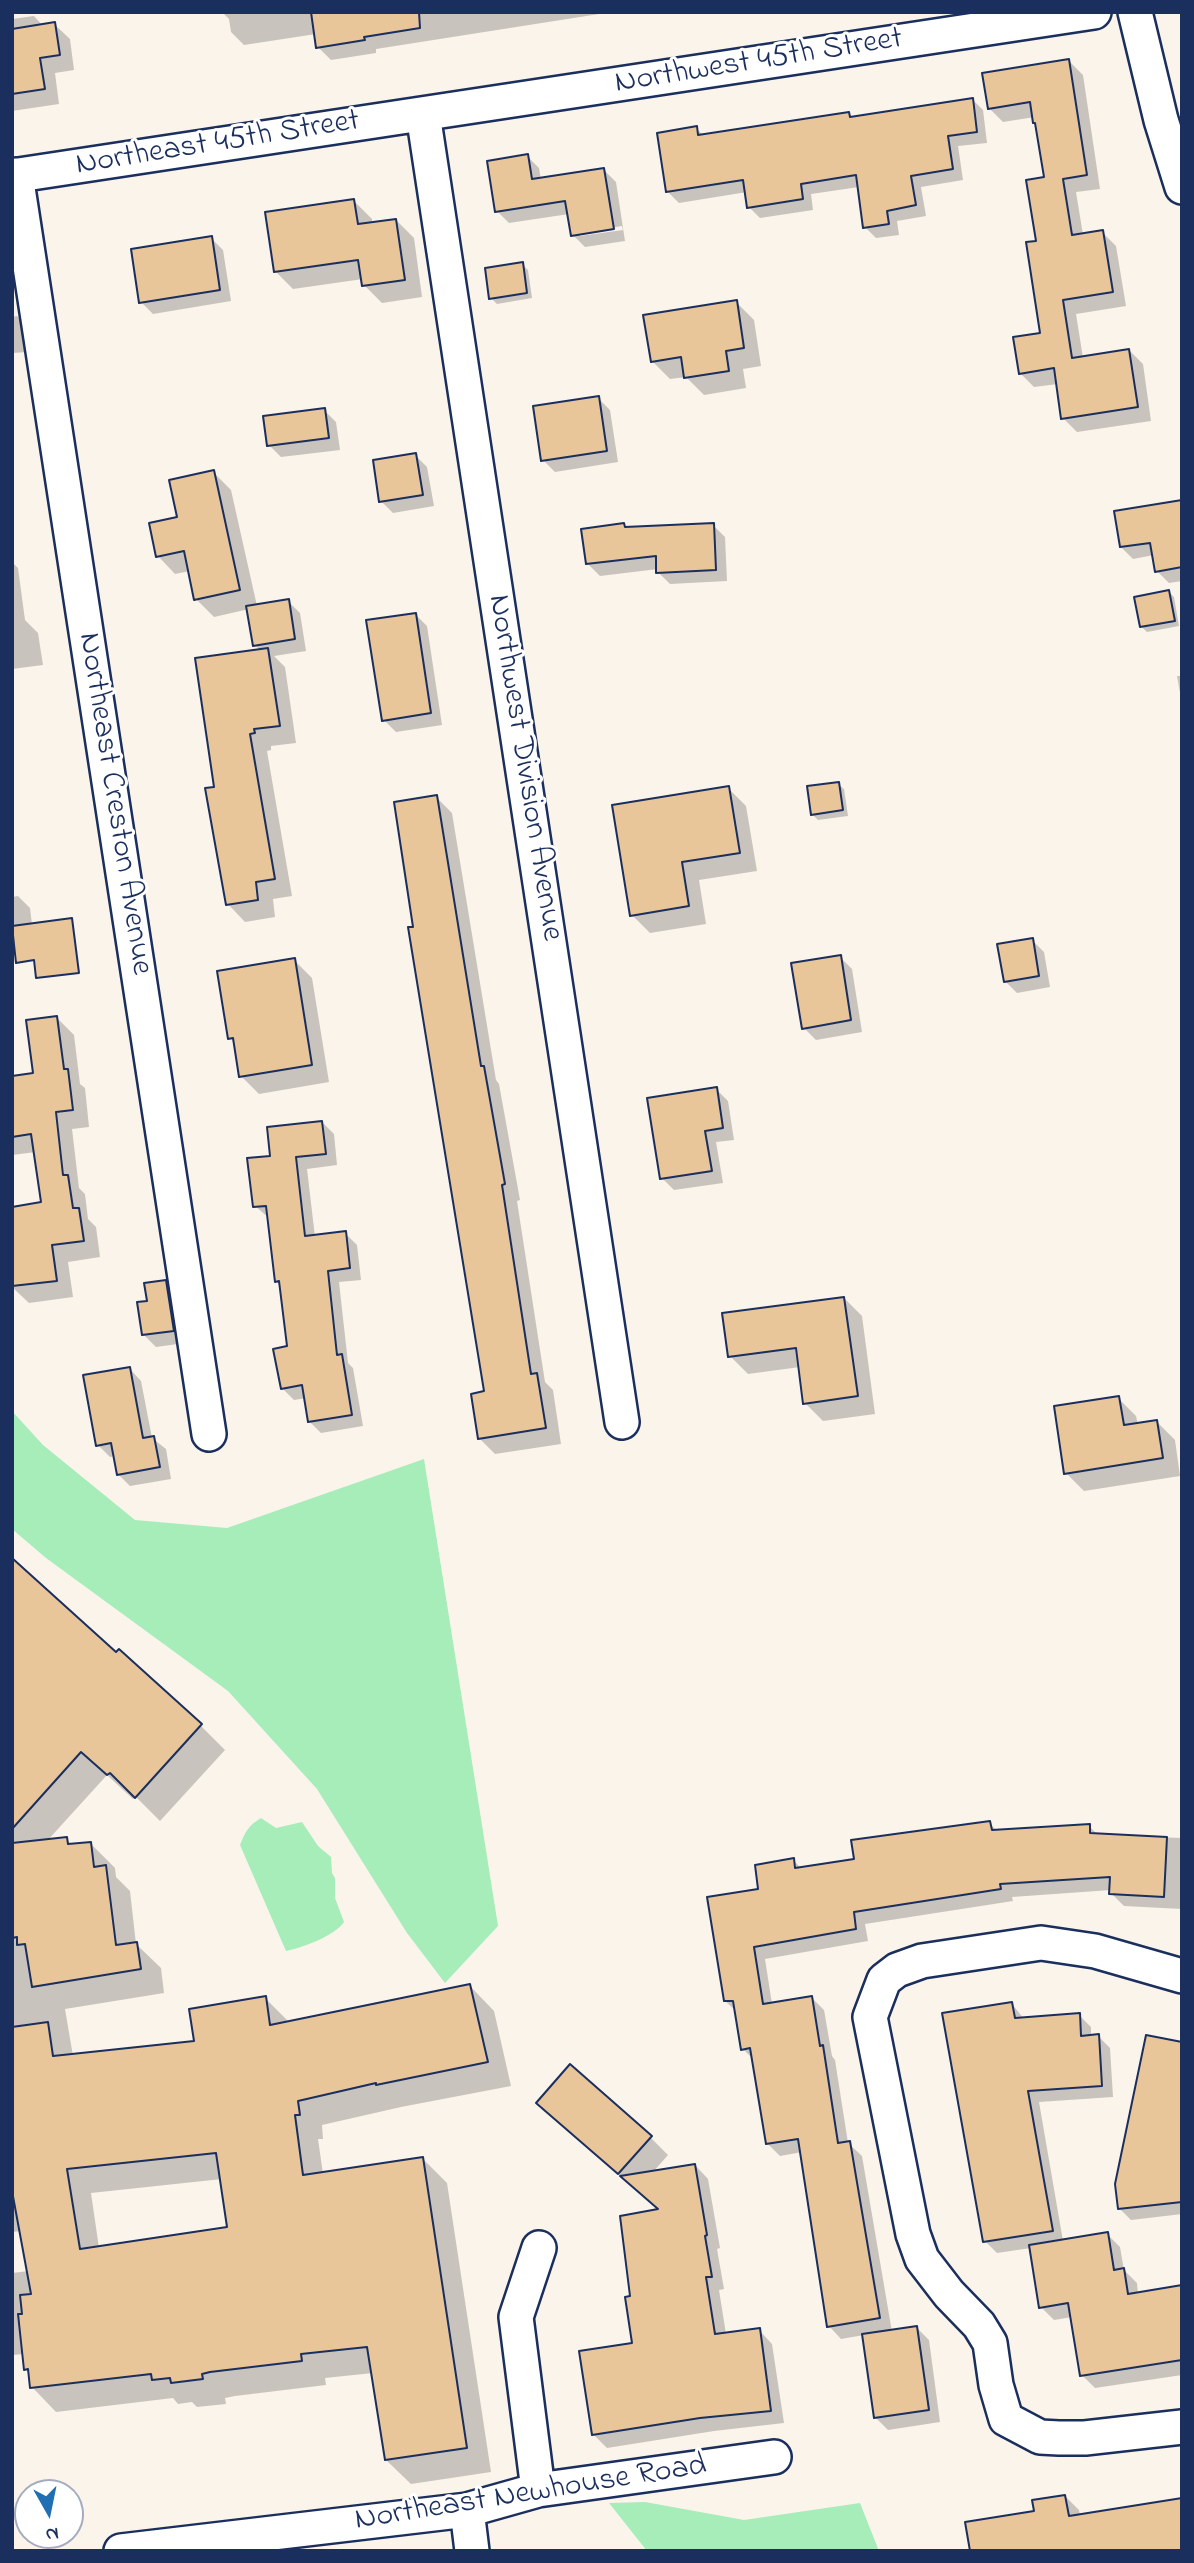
<!DOCTYPE html>
<html>
<head>
<meta charset="utf-8">
<style>
	body { margin:0 }
	#map { position:relative; width:1194px; height:2563px; overflow:hidden; background:#fbf4eb; font-family:"Indie Flower",sans-serif }
	canvas { display:block }
	.frame { position:absolute; inset:0; border:14px solid #1b2f5e; pointer-events:none }
	.north { position:absolute; left:14px; top:2479px; width:70px; height:70px; box-sizing:border-box; background:#fff; border:2px solid #a4acbf; border-radius:50%; rotate:171deg; font-size:19px; font-weight:700; line-height:28px; text-align:center; color:#1b2f5e }
	.north::after { content:''; display:block; margin:auto; width:24px; height:32px; background:#1f6fb2; clip-path:polygon(50% 0,100% 100%,50% 72%,0 100%) }
</style>
</head>
<body>
<div id="map">
<canvas width="1194" height="2563"></canvas>
<div class="frame"></div>
<div class="north">N</div>
</div>
<script>
const g = document.querySelector('canvas').getContext('2d');
g.lineJoin = 'round';
function fillPath(path, color) { g.fillStyle = color; g.fill(path, 'evenodd'); }
function strokePath(path, color, width, dash) { g.strokeStyle = color; g.lineWidth = width; g.lineCap = dash ? 'butt' : 'round'; g.setLineDash(dash || []); g.stroke(path); }
function drawText(font, color, halo, rows, align = 'center') {
  g.font = font + ' "Indie Flower",sans-serif'; g.lineWidth = 6; g.setLineDash([]); g.textBaseline = 'middle'; g.strokeStyle = halo; g.fillStyle = color; for (const [text, x, y, turn = 0] of rows) {
    g.save(); g.translate(x, y); g.rotate((+turn || 0) * Math.PI / 180); g.textAlign = isNaN(turn) ? turn : align; if (halo) g.strokeText(text, 0, 0); g.fillText(text, 0, 0); g.restore();
  }
}
fillPath(new Path2D(`
	M12,1411l31,34 92,75 92,8 197,-69 74,467 -53,57 -38,-50 -90,-144 -89,-98 -182,-133 -34,-29z
	M261,1818l15,10 26,-6 16,24 13,11 1,16 3,5v20l9,24c-9,14 -43,26 -58,29l-46,-106c5,-13 9,-20 21,-27z
	M645,2502l99,18 116,-17 19,48h-232l-38,-48z`), '#a6edb9');
fillPath(new Path2D(`
	M222,12h390l-236,37v4l-45,7 -13,-13 -2,-13 -72,11 -13,-13 -2,-13z
	M34,16l9,10 11,-2 16,15 4,31 -19,3 4,31 -47,7v-92z
	M1069,61l14,14 17,114 -24,3 7,43 19,-3 14,14 10,60 -50,8 7,44 46,-8 14,14 8,57 -74,11 -14,-14 -5,-34 -24,3 -14,-14 22,-39 -4,-92 8,-64 -11,-61 -32,5 -14,-14z
	M972,99l11,11 4,33 -29,3 5,34 -42,7 5,29 -29,5 2,14 -23,3 -11,-11 -6,-40 -48,7 2,16 -53,8 -11,-11 -2,-15 -68,11 -11,-11 28,-64 8,8 145,-22 4,4z
	M527,156l12,12 2,12 63,-10 12,12 9,59 -40,6 -12,-12 -4,-21 -60,9 -12,-12zM622,226l1,4 -43,6v-3z
	M354,201l18,18v5l24,-4 18,18 8,59 -40,6 -18,-18 -1,-6 -70,10 -18,-18z
	M211,238l12,12 8,51 -78,13 -12,-12z
	M522,264l6,6 4,28 -35,6 -6,-6z
	M736,302l18,18 7,46 -18,3 3,19 -42,7 -18,-18 -16,2 -18,-18z
	M17,316l6,6 5,30 -16,1v-36z
	M598,398l12,12 8,52 -63,10 -12,-12z
	M324,410l12,12 4,28 -59,7 -12,-12z
	M415,455l12,12 7,39 -41,7 -12,-12z
	M213,472l18,18 26,116 31,-5 12,12 6,38 -32,5 11,11 11,76 -25,3v4l-4,1 25,145 -19,3 2,18 -30,5 -17,-18 -12,-116 44,-138 -5,-5 -6,-36 -35,8 -18,-18 -6,-28 -15,3 -17,-18 21,-37z
	M1182,502v79l-13,2 -12,-12 -3,-16 -21,4 -12,-12z
	M624,525l3,3 86,-3 12,12 2,44 -57,3 -12,-12v-3l-58,7 -12,-12z
	M12,562l6,6 7,52 13,13 5,32 -31,4z
	M1169,592l5,5 5,29 -32,6 -6,-6z
	M415,614l12,12 15,99 -46,7 -12,-12z
	M1177,676h5v28z
	M838,784l6,5 4,27 -30,4 -6,-6z
	M728,788l18,18 11,65 -58,9 7,44 -56,9 -18,-18z
	M436,797l16,16 44,267 3,4 21,116 -3,1 28,181 8,8 8,54 -66,10 -16,-16 7,-45 -71,-465z
	M18,896l12,12 4,34 -22,3v-48z
	M1032,940l12,12 6,35 -33,6 -12,-12z
	M840,957l12,12 10,63 -46,8 -12,-12z
	M294,960l18,18 17,104 -70,12 -18,-18 -6,-33 -5,-5z
	M57,1018l17,17 6,49 5,4 4,39 -17,2 7,59 6,6 3,25 8,8 4,30 -32,5 5,35 -44,6 -17,-16v-69l31,-14 -7,-52 -24,3v-78l23,-2z
	M716,1089l12,12 6,39 -18,2 7,41 -49,7 -12,-12z
	M322,1122l12,12 3,31 -30,4 8,68 30,-4 12,12 4,35 -22,2 9,81 5,5 10,58 -42,7 -12,-12 -3,-23 -12,2 -12,-12 7,-40 -8,-62 -5,-5 -7,-63 -14,-12 17,-49z
	M165,1282l12,12 8,49 -29,4 -12,-12 5,-33z
	M844,1298l18,18 13,98 -52,7 -18,-18 -5,-36 -52,7 -18,-18z
	M130,1369l11,12 11,57 14,11 5,30 -41,7 -12,-12 -3,-18 -5,1 -12,-12z
	M1118,1398l18,18 2,9 19,-3 18,18 5,36 -96,15 -18,-18z
	M12,1560l104,94 84,71 25,25 -65,71 -25,-25 -2,3 -26,-24 -60,66 19,-2 6,6 18,-2 25,25 1,9 14,14 6,53 25,24 3,25 -99,16 8,47 123,-13 69,-45 24,24 181,-36 24,25 17,75 -110,21 -79,18 1,14h-5l5,35 100,-15 24,24 44,289 -80,12 -25,-24 -13,-87 -48,5 1,7 -91,11 -10,2 1,6 -29,3 -5,-5 -14,2 -5,-6 -117,14 -24,-25 -8,-33 -12,1v-82l17,-2 -8,-40 -9,1v-379l12,-2 -12,-10zM222,2179l7,49 -130,20 -8,-55z
	M989,1823l9,9 91,-6 9,9 84,3v71l-58,-3 -13,-13v-3l-99,7 1,4 -148,23 3,17 -103,18 7,45 40,-6 12,12 8,46 3,4 13,83 14,13 30,176 25,-4 12,12 11,82 -52,8 -12,-12 -12,-83 -23,4 -12,-13 -27,-174 -22,4 -13,-13 -13,-83 -11,-11 -6,-37 -12,-11 35,-111 33,-30 9,9 54,-9z
	M1012,2004l12,15 55,-4 12,12v10l7,-1 12,12 3,49 -74,5 24,139 44,-7 13,13 4,23 13,13 1,11 44,-7v88l-87,13 -13,-13 -10,-58 -18,3 -13,-13 -10,-59 -34,5 -12,-12z
	M1182,2044v170l-51,6 -12,-12z
	M557,2121l93,16 18,18 -15,17 42,-7 13,14 12,69 -3,1 7,40 -5,1 7,44 33,-4 13,14 12,79 -70,8 -107,17 -14,-14 41,-89 -2,-48 29,-86z
	M1065,2496l14,14 1,6 102,35 -146,-38z`), '#0003');
const building = new Path2D(`
	M311,12h108l1,16 -56,9 1,3 -49,8z
	M55,22l5,33 -20,3 5,31 -33,5v-65z
	M1069,59l18,116 -24,4 9,56 31,-5 10,62 -50,8 9,58 57,-9 9,58 -77,12 -7,-51 -35,6 -6,-37 27,-4 -14,-91 10,-1 -10,-61 18,-3 -9,-54h-2l-3,-21 -42,7 -6,-36z
	M973,98l4,34 -29,4 5,33 -42,7 5,29 -29,6 2,13 -26,4 -7,-53 -55,9 2,15 -56,9 -4,-28 -77,12 -9,-59 40,-7 1,9 151,-23 1,5z
	M528,154l4,25 72,-11 10,61 -43,7 -6,-35 -70,11 -8,-51z
	M354,199l4,25 38,-5 9,61 -43,6 -4,-26 -84,12 -9,-60z
	M212,236l8,54 -81,13 -8,-54z
	M523,262l4,31 -38,6 -4,-31z
	M737,300l7,48 -18,3 3,20 -45,7 -3,-21 -30,5 -8,-47z
	M599,396l8,55 -66,10 -8,-55z
	M325,408l4,30 -62,8 -4,-30z
	M416,453l7,42 -44,7 -6,-42z
	M214,470l26,120 -46,10 -10,-49 -28,6 -7,-34 28,-6 -8,-37z
	M1182,500v67l-27,5 -5,-29 -30,4 -6,-36z
	M624,523l1,4 89,-4 2,47 -60,3v-17l-70,8 -5,-35z
	M1169,590l6,31 -35,6 -6,-30z
	M289,599l6,40 -42,7 -7,-40z
	M416,613l15,100 -49,8 -16,-101z
	M268,648l12,78 -26,3 1,4 -5,1 25,145 -19,3 2,18 -32,5 -21,-117 9,-1 -19,-129z
	M839,782l4,28 -32,5 -4,-29z
	M729,786l11,67 -58,9 7,44 -59,10 -18,-111z
	M437,795l44,271h3l21,118 -3,1 29,189 6,-1 9,55 -68,11 -7,-45 13,-3 -76,-464h5l-19,-125z
	M72,918l7,55 -43,5 -2,-18 -18,3 -4,-37z
	M1033,938l6,38 -35,6 -7,-38z
	M841,955l10,65 -49,9 -11,-66z
	M295,958l17,107 -73,12 -6,-39 -5,1 -11,-68z
	M57,1016l7,53h4l5,41 -17,2 7,63h5l5,33h6l5,33 -32,4 5,36 -45,5v-79l29,-5 -10,-68 -19,3v-61l21,-3 -7,-53z
	M717,1087l6,41 -18,3 7,40 -52,8 -13,-81z
	M322,1121l4,33 -30,3 9,79 41,-5 4,37 -22,3 9,84 5,-1 10,61 -44,7 -6,-37 -21,4 -8,-40 14,-3 -8,-65 -4,1 -9,-76 -13,1 -6,-49 23,-2 -3,-29z
	M166,1280l8,51 -32,4 -5,-33 10,-1 -3,-18z
	M844,1297l14,99 -55,8 -7,-56 -68,9 -6,-44z
	M130,1367l13,71 11,-2 6,31 -43,8 -6,-32 -15,3 -13,-71z
	M1119,1396l5,29 33,-5 6,38 -99,16 -10,-68z
	M12,1558l104,94 3,-3 83,75 -67,74 -25,-25 -3,2 -26,-23 -69,77z
	M990,1821l2,9 98,-6v9l77,4 -3,60 -55,-3 1,-17 -110,7 1,5 -147,23 2,17 -102,18 9,57 49,-8 8,50 3,-1 15,98 12,-2 30,177 -53,9 -29,-188 -32,5 -16,-96 -9,2 -8,-49h-9l-17,-104 51,-8 -3,-24 39,-7 1,10 59,-9 -3,-19z
	M67,1837l1,7 23,-2 3,25 12,-2 10,80 21,-3 4,27 -109,18 -7,-43 -8,1v-8l-5,1v-95z
	M470,1984l18,78 -112,23v-2l-78,18 2,14h-5l8,60 120,-18 44,291 -82,12 -18,-113 -66,7 1,7 -92,11 -8,2 1,5 -32,4 -1,-5 -18,2 -1,-6 -121,14 -2,-19 -4,1 -6,-56h4l-2,-19 11,-1 -19,-103v-164l36,-5 5,34 141,-15 -5,-32 77,-13 4,29zM216,2153l11,74 -147,22 -13,-80z
	M1012,2002l3,16 65,-5 1,23 18,-2 3,52 -74,5 25,140 -70,11 -41,-229z
	M1146,2035l36,7v160l-64,7 -3,-25z
	M570,2064l82,72 -34,38 -82,-71z
	M695,2164l12,71 -2,1 7,41h-6l9,57 45,-6 11,83 -71,7 -108,17 -13,-84 53,-8 -7,-46 5,-1 -10,-80 38,-7 -38,-33z
	M1108,2232l6,38 10,-2 4,26 54,-9v75l-102,16 -12,-73 -29,5 -10,-63z
	M917,2326l12,84 -55,8 -12,-84z
	M1065,2495l4,21 113,-18v53h-212l-5,-29 69,-11 -2,-11z`);
fillPath(building, '#e9c69a');
strokePath(building, '#1b2f5e', 2);
const minor = new Path2D(`
	M1135,12l26,108 21,67
	M423,114l199,1308
	M16,175l193,1259
	M12,176l1082,-164
	M1182,1976l-87,-25 -54,-8 -119,18 -25,9 -13,10 -14,37 43,217 9,25 27,35 30,31 11,18 6,42 10,34 34,18 19,1h26l97,-11
	M538,2490l-22,-173 23,-69
	M467,2510l5,41
	M121,2551l346,-41 71,-20 236,-33`);
strokePath(minor, '#1b2f5e', 38);
strokePath(minor, '#fff', 33);
drawText('32px', '#1b2f5e', '#fff', [
	["Northwest 45th Street",759,63,-9],
	["Northeast 45th Street",218,145,-9],
	["Northwest Division Avenue",523,768,81],
	["Northeast Creston Avenue",113,804,81],
	["Northeast Newhouse Road",531,2495,-9]
]);
</script>
</body>
</html>
